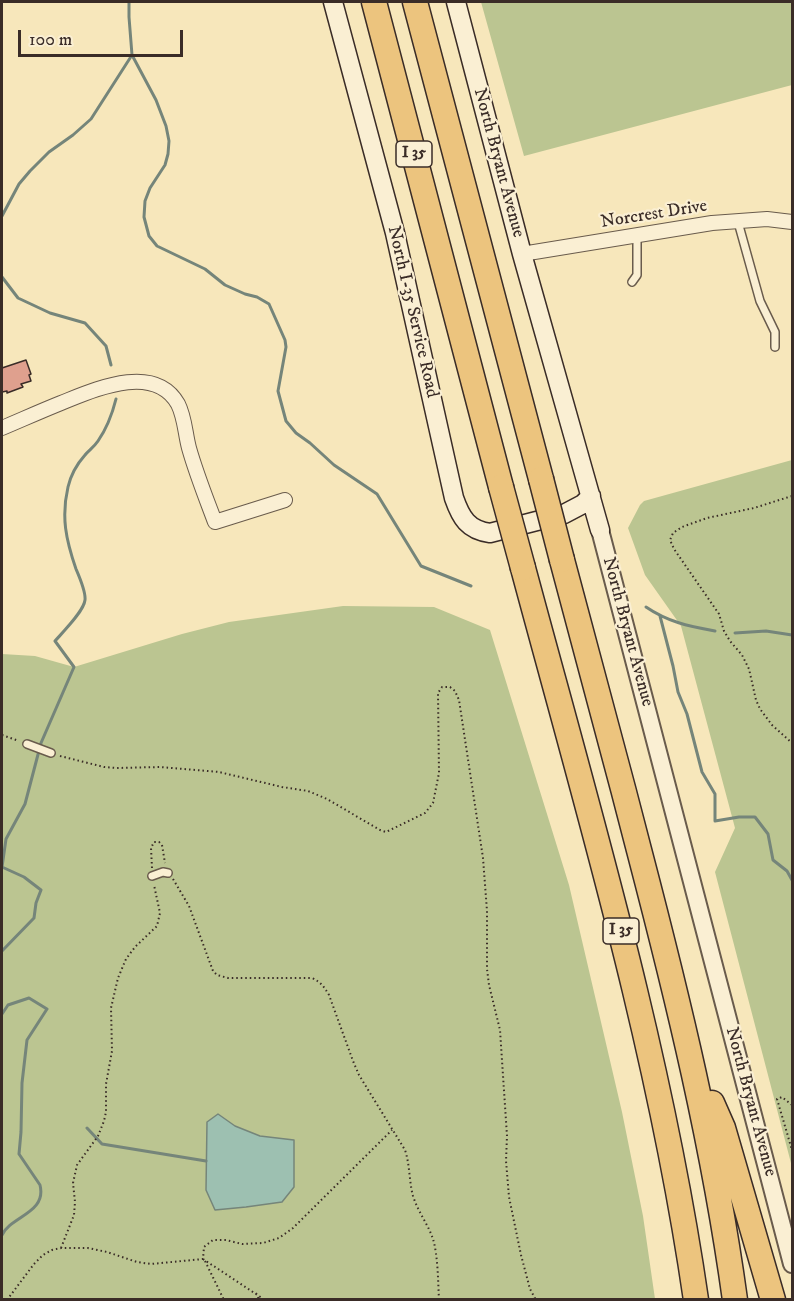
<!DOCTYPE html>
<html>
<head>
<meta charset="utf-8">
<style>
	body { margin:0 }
	#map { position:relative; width:794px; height:1301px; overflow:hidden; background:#f7e7bb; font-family:"IM FELL DW Pica",serif }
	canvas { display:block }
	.frame { position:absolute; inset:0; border:3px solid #3a2c27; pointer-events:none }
	.scale { position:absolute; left:18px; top:30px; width:165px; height:27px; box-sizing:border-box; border:3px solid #3a2c27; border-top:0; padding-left:8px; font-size:18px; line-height:21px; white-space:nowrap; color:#3a2c27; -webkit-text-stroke:4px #faefd3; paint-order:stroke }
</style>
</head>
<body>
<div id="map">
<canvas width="794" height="1301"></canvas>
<div class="frame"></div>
<div class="scale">100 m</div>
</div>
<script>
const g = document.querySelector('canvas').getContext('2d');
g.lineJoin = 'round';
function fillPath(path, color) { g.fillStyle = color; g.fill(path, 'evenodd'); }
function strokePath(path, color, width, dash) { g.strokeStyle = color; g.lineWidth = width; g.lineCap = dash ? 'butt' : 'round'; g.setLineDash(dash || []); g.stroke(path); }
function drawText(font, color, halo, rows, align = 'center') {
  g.font = font + ' "IM FELL DW Pica",serif'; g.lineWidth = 4.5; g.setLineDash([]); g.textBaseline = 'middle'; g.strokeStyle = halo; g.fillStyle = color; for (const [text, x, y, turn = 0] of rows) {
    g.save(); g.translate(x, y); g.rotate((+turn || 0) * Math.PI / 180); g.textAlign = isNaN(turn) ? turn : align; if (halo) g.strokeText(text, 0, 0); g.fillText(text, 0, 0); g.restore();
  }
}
fillPath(new Path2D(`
	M481,2h311v83l-268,71z
	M792,460v707l-77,-295 20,-44 -54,-202 -36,-51 -17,-47 12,-23 4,-4z
	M343,606l91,1 56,23 79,255 53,227 21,104 12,83h-653v-645l33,2 39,11 108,-33 47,-12z`), '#bbc591');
const water = new Path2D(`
	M218,1114l17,12 25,10 34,4v47l-12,15 -36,5 -31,3 -9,-20 1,-68z`);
fillPath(water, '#9dc0b1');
strokePath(water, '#75857a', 1.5);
strokePath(new Path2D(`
	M129,2v15l3,38 24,45 10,26 3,15 -1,13 -3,11 -15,23 -5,13 -1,16 5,19 8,10 48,23 20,16 20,9 12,3 12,7 16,36 1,7 -8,44 8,30 10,12 14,10 24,22 43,29 44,72 50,20
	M2,216l17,-32 11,-13 19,-19 24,-17 18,-16 41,-64
	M2,277l16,21 32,15 35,10 21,23 5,19
	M646,607c22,15 42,19 69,24
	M660,616l13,50 5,26 9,22 15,58 13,22v27l24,-4h16l13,17 5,26 14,11 5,9
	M735,633l31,-2 26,4
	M2,951l32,-33 2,-15 5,-13 -17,-13 -22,-10 4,-28 19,-35 16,-61 33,-76 -19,-26c8,-9 29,-30 30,-41 1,-8 -6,-24 -9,-31 -10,-29 -15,-52 -8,-82 3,-13 9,-23 17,-32 4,-5 9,-8 13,-14 9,-13 14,-26 18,-42
	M2,1014l6,-9 21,-7 18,11 -20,31 -5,43 -1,49 -2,22 21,31c7,28 -29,31 -38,50
	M87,1128l15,16 104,17`), '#75857a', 3);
const building = new Path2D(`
	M26,360l5,14 -2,1 2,6 -10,3 2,3 -16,6v-2l-5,1v-24z`);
fillPath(building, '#dfa08e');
strokePath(building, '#3a2c27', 1.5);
const service = new Path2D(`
	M738,222l22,79 15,31v15
	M632,282l5,-7v-39
	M27,744l24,9
	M152,876l11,-4 5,1`);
const minor = new Path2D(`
	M522,254l190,-31 55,-4 25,3
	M2,428c19,-8 39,-17 59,-25 33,-13 93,-41 117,1 7,14 7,29 11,44 7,25 17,50 26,74l70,-22`);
const tertiary = new Path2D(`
	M600,530l192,734`);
const secondary = new Path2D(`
	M333,2l62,231 59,265c7,20 14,32 36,35l74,-19 19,-10 8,-8
	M456,2l66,252 78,276`);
const motorway = new Path2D(`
	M374,2l127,485
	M415,2l126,477
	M562,560c26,96 52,193 77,290 39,149 75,297 96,450
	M523,568c65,242 137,483 173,732
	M712,1103l11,25 50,172`);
strokePath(service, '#695b4c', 10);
strokePath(minor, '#695b4c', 16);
strokePath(tertiary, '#695b4c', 20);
strokePath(secondary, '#3a2c27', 21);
strokePath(motorway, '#3a2c27', 27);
strokePath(new Path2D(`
	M792,496l-38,12 -47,10 -25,9 -9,6 -3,7 4,9 45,65 5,17 6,10 12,14 7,14 7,31 4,9 12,16 20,18
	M2,735l17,6
	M60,756l44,11 13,1 43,-1 59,5 63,15 26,4 19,8 53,31 6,2 39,-19 8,-10 6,-30 -1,-80 4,-6h8l5,4 4,9 24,158 4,53v58l2,16 11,45 7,106 -1,25 3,36 12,58 9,34 6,11
	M152,868l-1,-20 3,-6h5l3,3 3,18
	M173,879l16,27 24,65 4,4 11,3h84c9,4 12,9 17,17l24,66 6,14 46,75c5,15 4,31 8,46 5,16 15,28 20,43 5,17 5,42 6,61
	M792,1105l-10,-8 -5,2 15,51
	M61,1248l13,-33 1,-13 -2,-19 4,-18 21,-29 6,-15 2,-9v-28l6,-33 -1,-43 7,-30 8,-19 9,-12 22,-21 3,-13 -6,-28
	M203,1259l62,41
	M205,1261l19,39
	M256,1293l3,7
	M7,1300l27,-36 9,-9 9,-5 9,-2h27l19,4 30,10 14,2 52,-5 1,-12 9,-7h13l16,4 21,-1 16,-5 14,-10 99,-98`), '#3a2c27', 2, [1.5, 3]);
strokePath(service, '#faefd3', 7);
strokePath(minor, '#faefd3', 14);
strokePath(tertiary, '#faefd3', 16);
strokePath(secondary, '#faefd3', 18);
strokePath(motorway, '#ecc47e', 24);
const motorwayBridge = new Path2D(`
	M541,479l21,81
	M501,487l22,81`);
strokePath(motorwayBridge, '#3a2c27', 27, []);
strokePath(motorwayBridge, '#ecc47e', 24);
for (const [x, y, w] of [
	[414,154,36],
	[621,931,36]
]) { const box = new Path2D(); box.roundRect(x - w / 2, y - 13, w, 26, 4.5); g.fillStyle = '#faefd3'; g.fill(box); strokePath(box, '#3a2c27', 1.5); }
drawText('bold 16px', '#3a2c27', null, [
	["I 35",414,154],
	["I 35",621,931]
]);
drawText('18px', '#3a2c27', '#faefd3', [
	["North Bryant Avenue",498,163,75],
	["Norcrest Drive",654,215,-9],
	["North I-35 Service Road",412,312,77],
	["North Bryant Avenue",627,632,75],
	["North Bryant Avenue",750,1102,75]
]);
</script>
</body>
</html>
